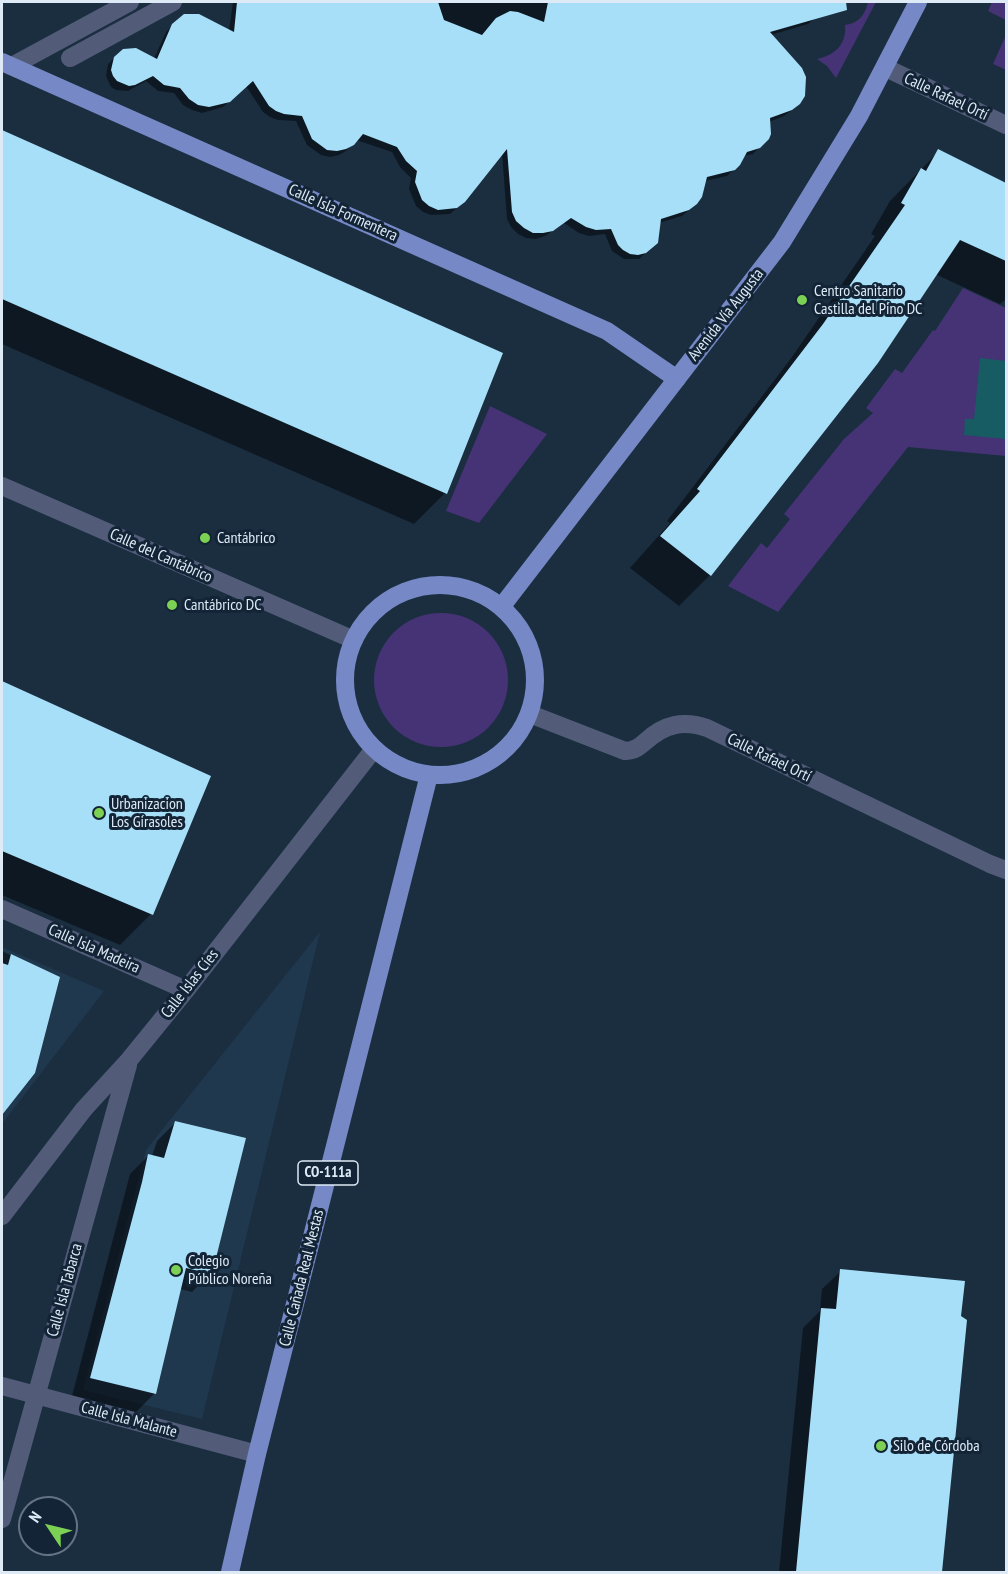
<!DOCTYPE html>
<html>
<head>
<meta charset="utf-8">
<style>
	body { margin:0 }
	#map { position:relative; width:1008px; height:1574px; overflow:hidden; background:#1b2e40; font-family:"PT Sans Narrow",sans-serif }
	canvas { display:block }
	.frame { position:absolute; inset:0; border:3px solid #deeaf6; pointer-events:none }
	.north { position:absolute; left:18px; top:1496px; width:60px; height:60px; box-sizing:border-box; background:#122436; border:2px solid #647383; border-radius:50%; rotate:305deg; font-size:16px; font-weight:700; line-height:24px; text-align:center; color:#deeaf6 }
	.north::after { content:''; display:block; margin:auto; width:21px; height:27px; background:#7cd154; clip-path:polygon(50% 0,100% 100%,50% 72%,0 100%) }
</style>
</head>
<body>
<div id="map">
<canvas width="1008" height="1574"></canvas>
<div class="frame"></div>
<div class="north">N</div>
</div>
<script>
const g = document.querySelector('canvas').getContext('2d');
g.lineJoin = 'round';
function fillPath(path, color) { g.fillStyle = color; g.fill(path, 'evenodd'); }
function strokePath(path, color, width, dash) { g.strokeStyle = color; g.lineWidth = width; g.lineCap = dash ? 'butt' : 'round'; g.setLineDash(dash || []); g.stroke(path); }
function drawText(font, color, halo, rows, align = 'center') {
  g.font = font + ' "PT Sans Narrow",sans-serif'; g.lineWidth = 6; g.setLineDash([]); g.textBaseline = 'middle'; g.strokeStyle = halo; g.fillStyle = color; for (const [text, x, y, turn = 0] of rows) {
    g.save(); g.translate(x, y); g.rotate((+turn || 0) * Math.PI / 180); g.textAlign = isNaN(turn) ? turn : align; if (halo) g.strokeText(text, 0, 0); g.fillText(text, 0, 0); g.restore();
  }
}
fillPath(new Path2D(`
	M320,932l-118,487 -119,-29 63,-240z
	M2,947l102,44 -102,133z`), '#1f384e');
fillPath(new Path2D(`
	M868,2h8l-40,76 -9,-12 -10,-7c18,-4 30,-15 28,-34 14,-2 20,-10 23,-23z
	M992,2h14v18l-18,-9z
	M1006,35v35l-13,-6z
	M963,288l43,20v148l-98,-9 -130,165 -50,-26 33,-43 6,5 23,-29 -6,-5 60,-75 29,-26 -7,-5 29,-39 7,4 31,-43 2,1z
	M490,406l57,28 -68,89 -33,-12z
	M374 680a67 67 0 1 1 134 0a67 67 0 1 1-134 0Z`), '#453375');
fillPath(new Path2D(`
	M980,358l26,3v78l-42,-4 1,-16h9z`), '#175c63');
fillPath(new Path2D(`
	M233,2h594l-5,10 -14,12 -37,11 21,75 -8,6 -15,6 -2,17 -14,15 -10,2 -4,8 -12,12 -22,5 -9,22 -7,7 -7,6 -23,7 -9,26 -11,10h-15l-12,-8 -7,-17 -16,2 -10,-3 -15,-10 -19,13 -9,3 -10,-1 -8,-4 -7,-7 -4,-8 -5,-66 -45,55 -7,6 -19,1 -8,-3 -7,-6 -7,-17 2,-11 -11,-11 -8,-15 -36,-12 -10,11 -7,4 -9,2 -9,-2 -14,-10 -11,-24 -18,-1 -8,-3 -7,-5 -17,-26 -23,21 -21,6 -10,-3 -9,-5 -9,-12 -16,-2 -12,-10 -18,10 -12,-1 -5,-3 -5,-11 2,-12 11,-11 35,6 12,-27 7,-7 56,6z
	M2,131l499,223 -56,139 -31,31 -412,-180z
	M939,151l67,33v115l-6,5 -65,-30 -225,301 -31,31 -49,-38 40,-45 -3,-2 125,-164 83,-121 -4,-2 19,-33z
	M2,682l207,95 -58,137 -31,31 -118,-50z
	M2,951l56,27 -25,94 -31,40z
	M176,1122l34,151 -18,19 -12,-3 -25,104 -19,19 -64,-16 58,-222 19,-19 3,1 5,-15z
	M841,1271l118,46 6,4 -24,251h-162l24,-244 17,-17 2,-22z`), '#0007');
fillPath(new Path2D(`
	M237,2h201l6,18 38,15 14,-17 14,-7 8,1 26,10 4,-20h298l1,8 -77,22 32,36 4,9 -1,19 -5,8 -8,6 -22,8 1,16 -2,5 -9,9 -13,4 -7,13 -5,5 -28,7 -5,20 -5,7 -8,6 -28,9 -3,24 -12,10 -8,2 -8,-1 -7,-4 -5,-5 -7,-16 -15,1 -10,-3 -15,-9 -18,13 -10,2h-10l-9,-5 -8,-7 -4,-9 -5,-63 -42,53 -8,6 -19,2 -9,-4 -7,-6 -7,-18 2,-11 -11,-10 -9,-14 -34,-13 -9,11 -8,4 -9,2 -10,-1 -15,-11 -10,-23 -18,-2 -8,-3 -7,-5 -16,-25 -23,21 -21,5 -11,-2 -9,-6 -9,-11 -16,-3 -11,-9 -18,9 -6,1 -12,-5 -4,-5 -2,-6 3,-13 9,-8 13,-1 21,11 15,-35 12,-10h15l35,18z
	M2,130l501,223 -56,141 -445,-195z
	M938,149l68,34v78l-46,-21 -82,123 -167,213 -51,-40 40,-45 -3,-2 126,-165 82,-119 -4,-2 20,-35 5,3z
	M2,681l209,95 -58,139 -151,-64z
	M11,954l49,23 -25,96 -33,42v-152l6,2z
	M175,1121l71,17 -34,136 -26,-6 -30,126 -66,-16 52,-196 6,-28 16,4z
	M840,1269l125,12 -4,35 6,4 -25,252h-146l25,-264 15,1z`), '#a6dff7');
strokePath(new Path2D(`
	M70,58l103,-56
	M12,66l118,-64
	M886,68l120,57
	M2,486l352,154
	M530,714l95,37c9,0 14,-4 21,-10 19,-17 37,-21 61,-13l283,136 16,6
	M2,909l184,81
	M2,1216l82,-107 45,-49 57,-70 188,-241
	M2,1386l255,68
	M2,1519l126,-454`), '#525c79', 18);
strokePath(new Path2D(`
	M2,62l605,269 70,48
	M345 680a95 95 0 1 1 190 0a95 95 0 1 1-190 0Z
	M502,606l280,-364 77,-126 59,-114
	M230,1572l27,-118 172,-679`), '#7689c6', 18);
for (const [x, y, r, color] of [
	[802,300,6,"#7cd154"],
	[205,538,6,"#7cd154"],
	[172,605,6,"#7cd154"],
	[99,813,6,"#7cd154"],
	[176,1270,6,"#7cd154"],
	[881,1446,6,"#7cd154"]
]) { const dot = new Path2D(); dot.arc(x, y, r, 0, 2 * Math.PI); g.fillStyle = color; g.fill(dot); strokePath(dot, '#122436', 2); }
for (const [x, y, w] of [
	[328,1173,60]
]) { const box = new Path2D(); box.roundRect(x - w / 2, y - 12, w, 24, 4.5); g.fillStyle = '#122436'; g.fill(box); strokePath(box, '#deeaf6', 1.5); }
drawText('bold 15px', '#deeaf6', null, [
	["CO-111a",328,1173]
]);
drawText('16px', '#deeaf6', '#122436', [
	["Calle Rafael Ortí",946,97,25],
	["Calle Isla Formentera",343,213,24],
	["Avenida Vía Augusta",726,315,-52],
	["Calle del Cantábrico",161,556,24],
	["Calle Rafael Ortí",769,758,26],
	["Calle Isla Madeira",94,949,24],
	["Calle Islas Cíes",190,984,-52],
	["Calle Cañada Real Mestas",302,1278,-76],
	["Calle Isla Tabarca",65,1290,-75],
	["Calle Isla Malante",129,1420,15]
]);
drawText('16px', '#deeaf6', '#122436', [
	["Centro Sanitario",814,291],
	["Castilla del Pino DC",814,309],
	["Cantábrico",217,538],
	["Cantábrico DC",184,605],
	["Urbanizacion",111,804],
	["Los Girasoles",111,822],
	["Colegio",188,1261],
	["Público Noreña",188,1279],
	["Silo de Córdoba",893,1446]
], 'left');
</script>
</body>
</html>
